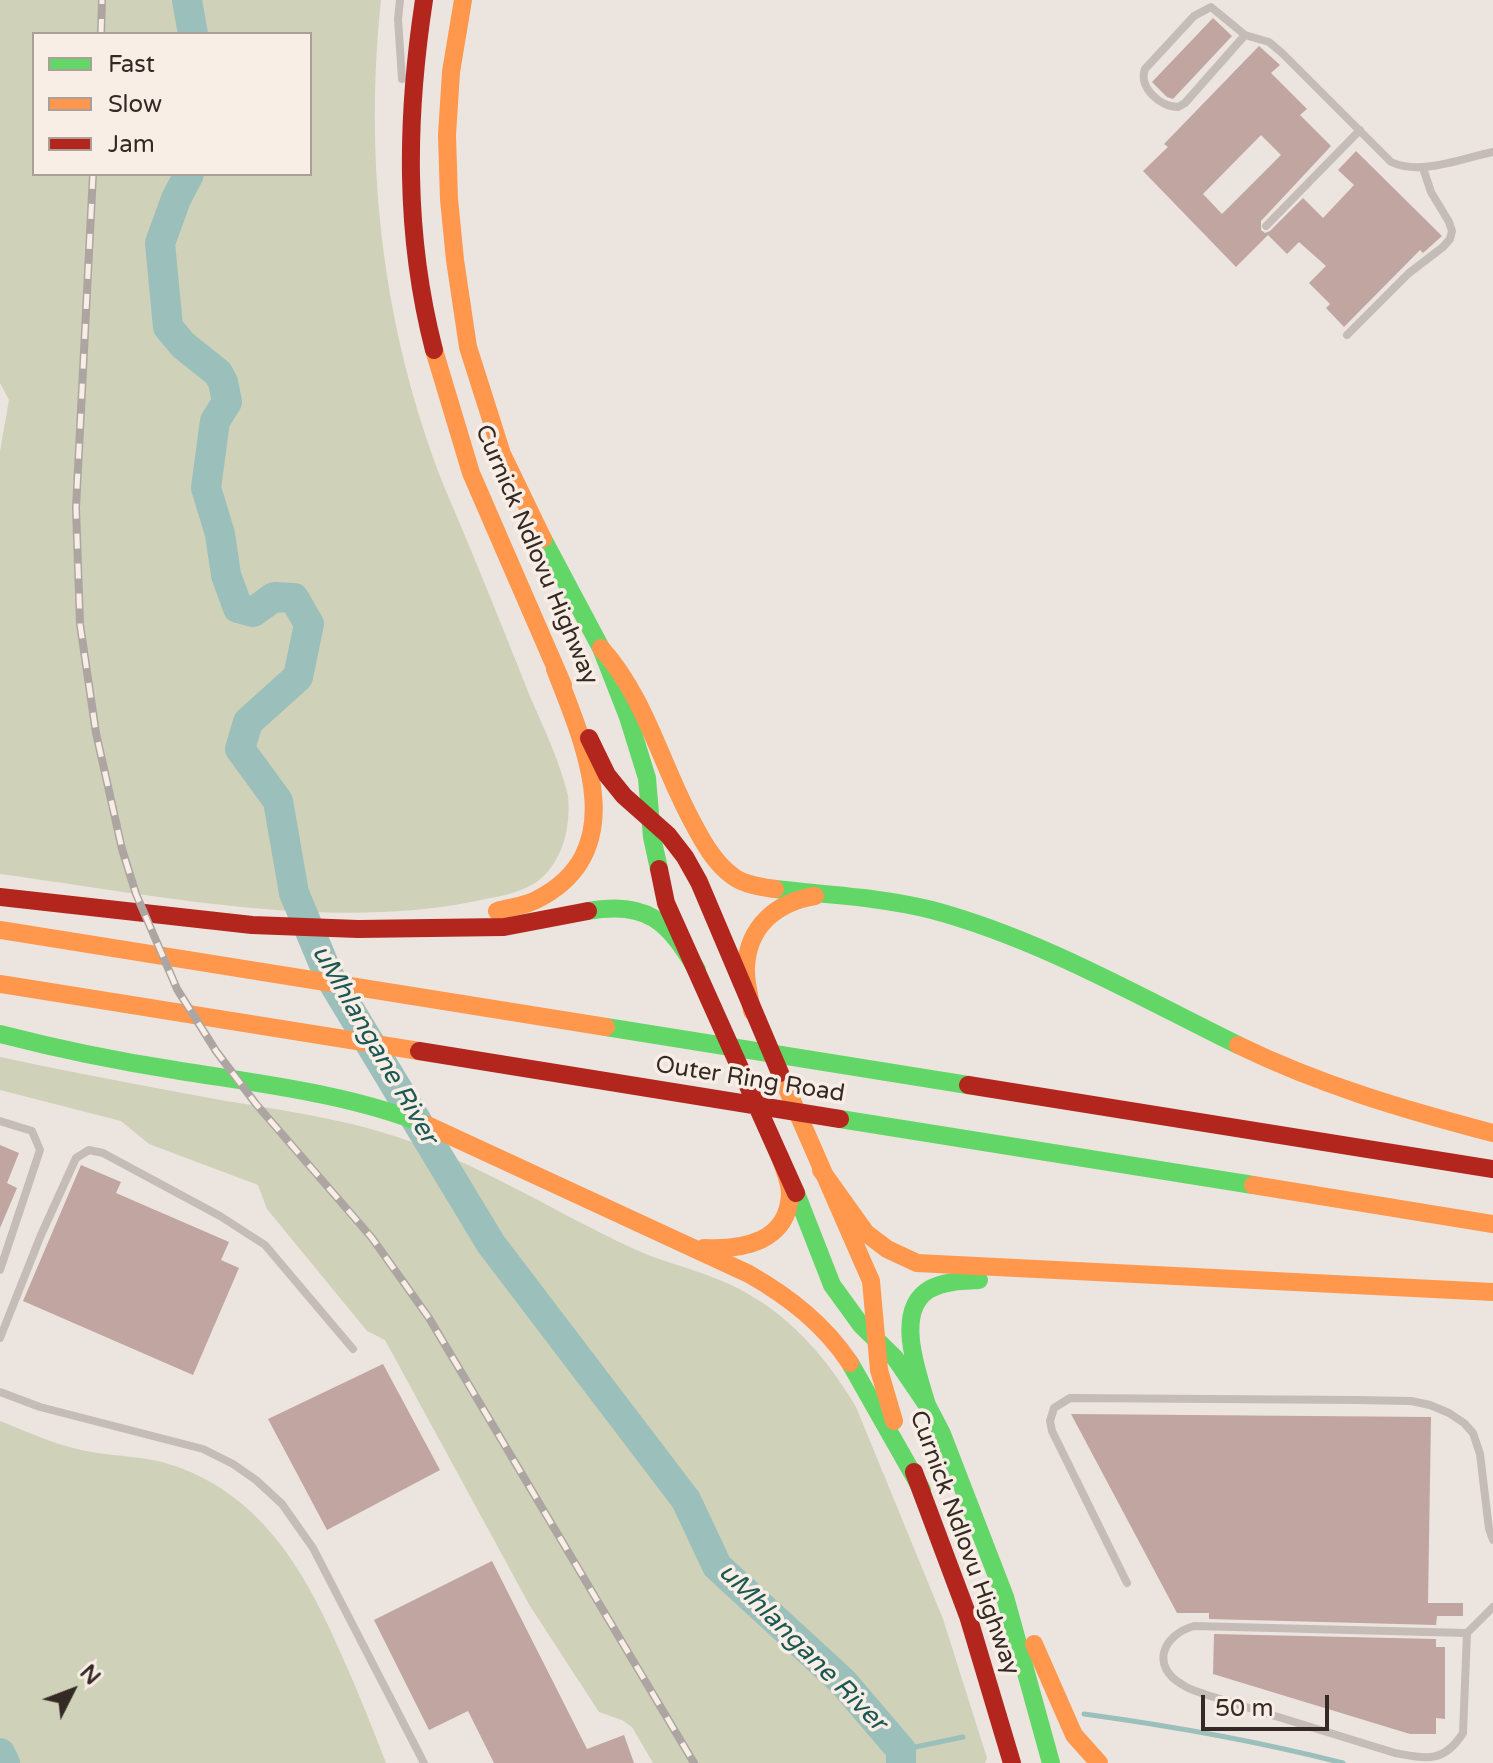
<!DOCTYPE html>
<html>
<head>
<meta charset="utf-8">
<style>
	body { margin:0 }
	#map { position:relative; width:1493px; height:1763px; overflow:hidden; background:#ece4df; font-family:"Varela Round",sans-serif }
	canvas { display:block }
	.legend { position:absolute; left:32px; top:32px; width:280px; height:144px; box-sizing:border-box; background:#f9eee5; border:2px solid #ab9f99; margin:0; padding:10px 14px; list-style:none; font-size:24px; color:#352926 }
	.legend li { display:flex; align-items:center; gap:16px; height:40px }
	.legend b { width:40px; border:2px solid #ab9f99 }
	.north { position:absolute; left:32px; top:1651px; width:80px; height:80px; -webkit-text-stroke:6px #f9eee5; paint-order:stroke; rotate:48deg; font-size:22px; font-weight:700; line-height:32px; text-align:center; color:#352926 }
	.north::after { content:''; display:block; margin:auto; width:28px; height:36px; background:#352926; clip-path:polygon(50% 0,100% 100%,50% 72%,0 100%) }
	.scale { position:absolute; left:1201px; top:1695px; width:128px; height:36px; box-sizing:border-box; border:4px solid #352926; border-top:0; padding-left:10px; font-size:24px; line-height:28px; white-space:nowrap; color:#352926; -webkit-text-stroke:6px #f9eee5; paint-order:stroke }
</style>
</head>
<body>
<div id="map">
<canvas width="1493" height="1763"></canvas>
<ul class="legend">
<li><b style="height:10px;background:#63d668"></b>Fast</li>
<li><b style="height:10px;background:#ff974d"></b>Slow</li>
<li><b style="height:10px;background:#b3261e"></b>Jam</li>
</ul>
<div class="north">N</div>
<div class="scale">50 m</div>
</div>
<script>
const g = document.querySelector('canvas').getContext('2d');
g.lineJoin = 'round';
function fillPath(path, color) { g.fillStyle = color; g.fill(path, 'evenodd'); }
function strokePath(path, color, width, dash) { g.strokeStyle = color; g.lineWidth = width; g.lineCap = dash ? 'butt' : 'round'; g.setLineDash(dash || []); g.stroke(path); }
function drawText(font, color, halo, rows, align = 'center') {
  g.font = font + ' "Varela Round",sans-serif'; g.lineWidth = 7; g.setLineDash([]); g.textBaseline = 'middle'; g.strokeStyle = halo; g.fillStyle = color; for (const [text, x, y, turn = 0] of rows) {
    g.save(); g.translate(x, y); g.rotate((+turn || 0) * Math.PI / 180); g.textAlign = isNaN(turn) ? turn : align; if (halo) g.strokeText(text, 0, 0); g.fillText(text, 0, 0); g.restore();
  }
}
fillPath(new Path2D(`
	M0,0h381c-18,168 3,341 68,498 28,65 54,131 80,196 14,33 31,67 39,102 3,30 -5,68 -33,87 -19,12 -42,14 -64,19 -148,29 -322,-8 -471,-28v-423l9,-51 -9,-17zM34,34h276v140h-276z
	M0,1057c75,16 150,30 226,44 55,9 112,17 165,34 85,26 161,76 241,113 27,13 56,19 85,31 62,24 106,72 139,128l87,212 44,139 -2,5h-332l-21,-36 -10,-7 -23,-8 -69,-106 -145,-266 -18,-9 -100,-122 -9,-24 -109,-41 -28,-23 -121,-31z
	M0,1421c30,12 60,26 92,31 29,5 54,4 83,14 89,31 132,109 167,190 16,35 30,71 44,107h-386z`), '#cfd1b8');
strokePath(new Path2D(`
	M1084,1714c88,12 173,27 259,49
	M901,1750l62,-13`), '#9bbfbb', 5);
strokePath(new Path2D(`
	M187,0l6,34
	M189,174l-13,25 -16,44 8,84 15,18 35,28 5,9 4,20 -12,19 -9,67 14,46 6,41 12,33 15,4 21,-15 20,1 15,26 -11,53 -50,45 -8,27 38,52 16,92 34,81 163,270 195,256 31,66 126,116 58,68v13
	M0,1753l5,10`), '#9bbfbb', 30);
fillPath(new Path2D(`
	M1213,18l19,18 -59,63 -6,-2 -15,-15z
	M1259,46l21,19 -9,8 36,36 -7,6 31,31 -70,75v9l4,3 5,-2 33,-33 20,20 31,-33 -16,-15 18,-19 86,85 -19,17 -3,-3 -76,77 -18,-19 4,-4 -21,-21 17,-17 -27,-24 -12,12 -19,-19 -32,32 -93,-96 25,-24 -4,-3zM1261,135l20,20 -59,59 -19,-20z
	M0,1145l19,8 -12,30 10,5 -17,40z
	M81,1165l40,17 -5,11 113,49 -8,18 18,8 -46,107 -170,-74z
	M383,1364l57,106 -113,60 -59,-111z
	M1071,1414l360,3 -3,186h35v13h-26l-1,9 -227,-6v-6h-32z
	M492,1561l95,188 37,-14 10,28h-140l-26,-52 -39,19 -55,-110z
	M1214,1634l222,5v8h9v72l-9,-1v16h-26l-197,-60z`), '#c0a5a0');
strokePath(new Path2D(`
	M400,0l-2,19 4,60
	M1245,35l-60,68 -7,4c-18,0 -40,-20 -33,-38l49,-53 17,-9 34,28 24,7 13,11 109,109c30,14 71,-4 102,-10
	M1266,226l94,-96
	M1347,335l62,-62 34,-26 7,-8 2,-8 -3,-9 -18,-30 -8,-24
	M0,1121l32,10 8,19 -40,120
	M0,1338l41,-103 35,-77 13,-8 14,3 117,63 45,29 88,104
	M0,1392l40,15 163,42 30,15 23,16 26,24 31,44 111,215
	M1127,1583l-75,-152 -2,-10 4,-13 16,-10 286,2 55,1 19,4 19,8 15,10 9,10 7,21 9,75 4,11
	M1467,1633l-4,100c-19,30 -36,26 -68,20l-188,-58c-8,-3 -17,-5 -24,-10 -33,-18 -21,-50 11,-59l273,7 26,-26`), '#c5bcb8', 8);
strokePath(new Path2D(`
	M543,539l58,109 27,69 19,61 5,59 7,32
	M775,889c53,6 105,8 157,21 108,29 206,86 306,135
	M588,911c60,-11 80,11 109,59
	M606,1027l362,58
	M0,1034c58,15 116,27 175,36 85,14 171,23 252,55
	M840,1119l413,66
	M796,1193l36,92 29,40 34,33 32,47 15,29 63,163 46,166
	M850,1363l72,127
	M927,1405c-9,-31 -34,-95 3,-116 15,-8 32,-8 49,-9`), '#63d668', 18);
strokePath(new Path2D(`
	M463,0l-12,72 -4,63 2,64 6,61 13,87 34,107 41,85
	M434,350l37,123 92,212
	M601,648c45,50 60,117 92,175 10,19 22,41 41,54 11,8 28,10 41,12
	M497,911c13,-4 29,-5 41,-12 95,-49 46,-155 17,-230
	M0,930l606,97
	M0,984l419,67
	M752,1011c-2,-14 -7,-30 -6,-44 2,-41 31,-65 69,-71
	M1238,1045c82,40 167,65 255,88
	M780,1073l91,208 8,89 15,51
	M427,1125l322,149c40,23 75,50 101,89
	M821,1170l45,63 21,16 30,14 576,29
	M1253,1185l240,39
	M704,1248c39,2 84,-6 86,-54 0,-12 -6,-25 -10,-37
	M1034,1644l40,91 25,28`), '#ff974d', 18);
strokePath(new Path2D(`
	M424,0c-18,118 -20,234 10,350
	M589,738l18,37 17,21 44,39 17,22 14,25 81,191
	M659,869l7,34 130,290
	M0,897l252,28 106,4 146,-2 84,-16
	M419,1051l421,68
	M968,1085l525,84
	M914,1472l54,144 44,147`), '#b3261e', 18);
const rail = new Path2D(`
	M101,34l1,-34
	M93,174l-17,334 4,116 16,109 26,116 14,45 41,95 39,62 40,53 116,134 57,80 265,445`);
strokePath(rail, '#aca5a2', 8);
strokePath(rail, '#f9eee5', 5, [15]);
drawText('24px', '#352926', '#f9eee5', [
	["Curnick Ndlovu Highway",536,555,67],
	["Outer Ring Road",750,1080,9],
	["Curnick Ndlovu Highway",964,1543,70]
]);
drawText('italic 26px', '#1b5754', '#f9eee5', [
	["uMhlangane River",374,1045,60],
	["uMhlangane River",802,1648,45]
]);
</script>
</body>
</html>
